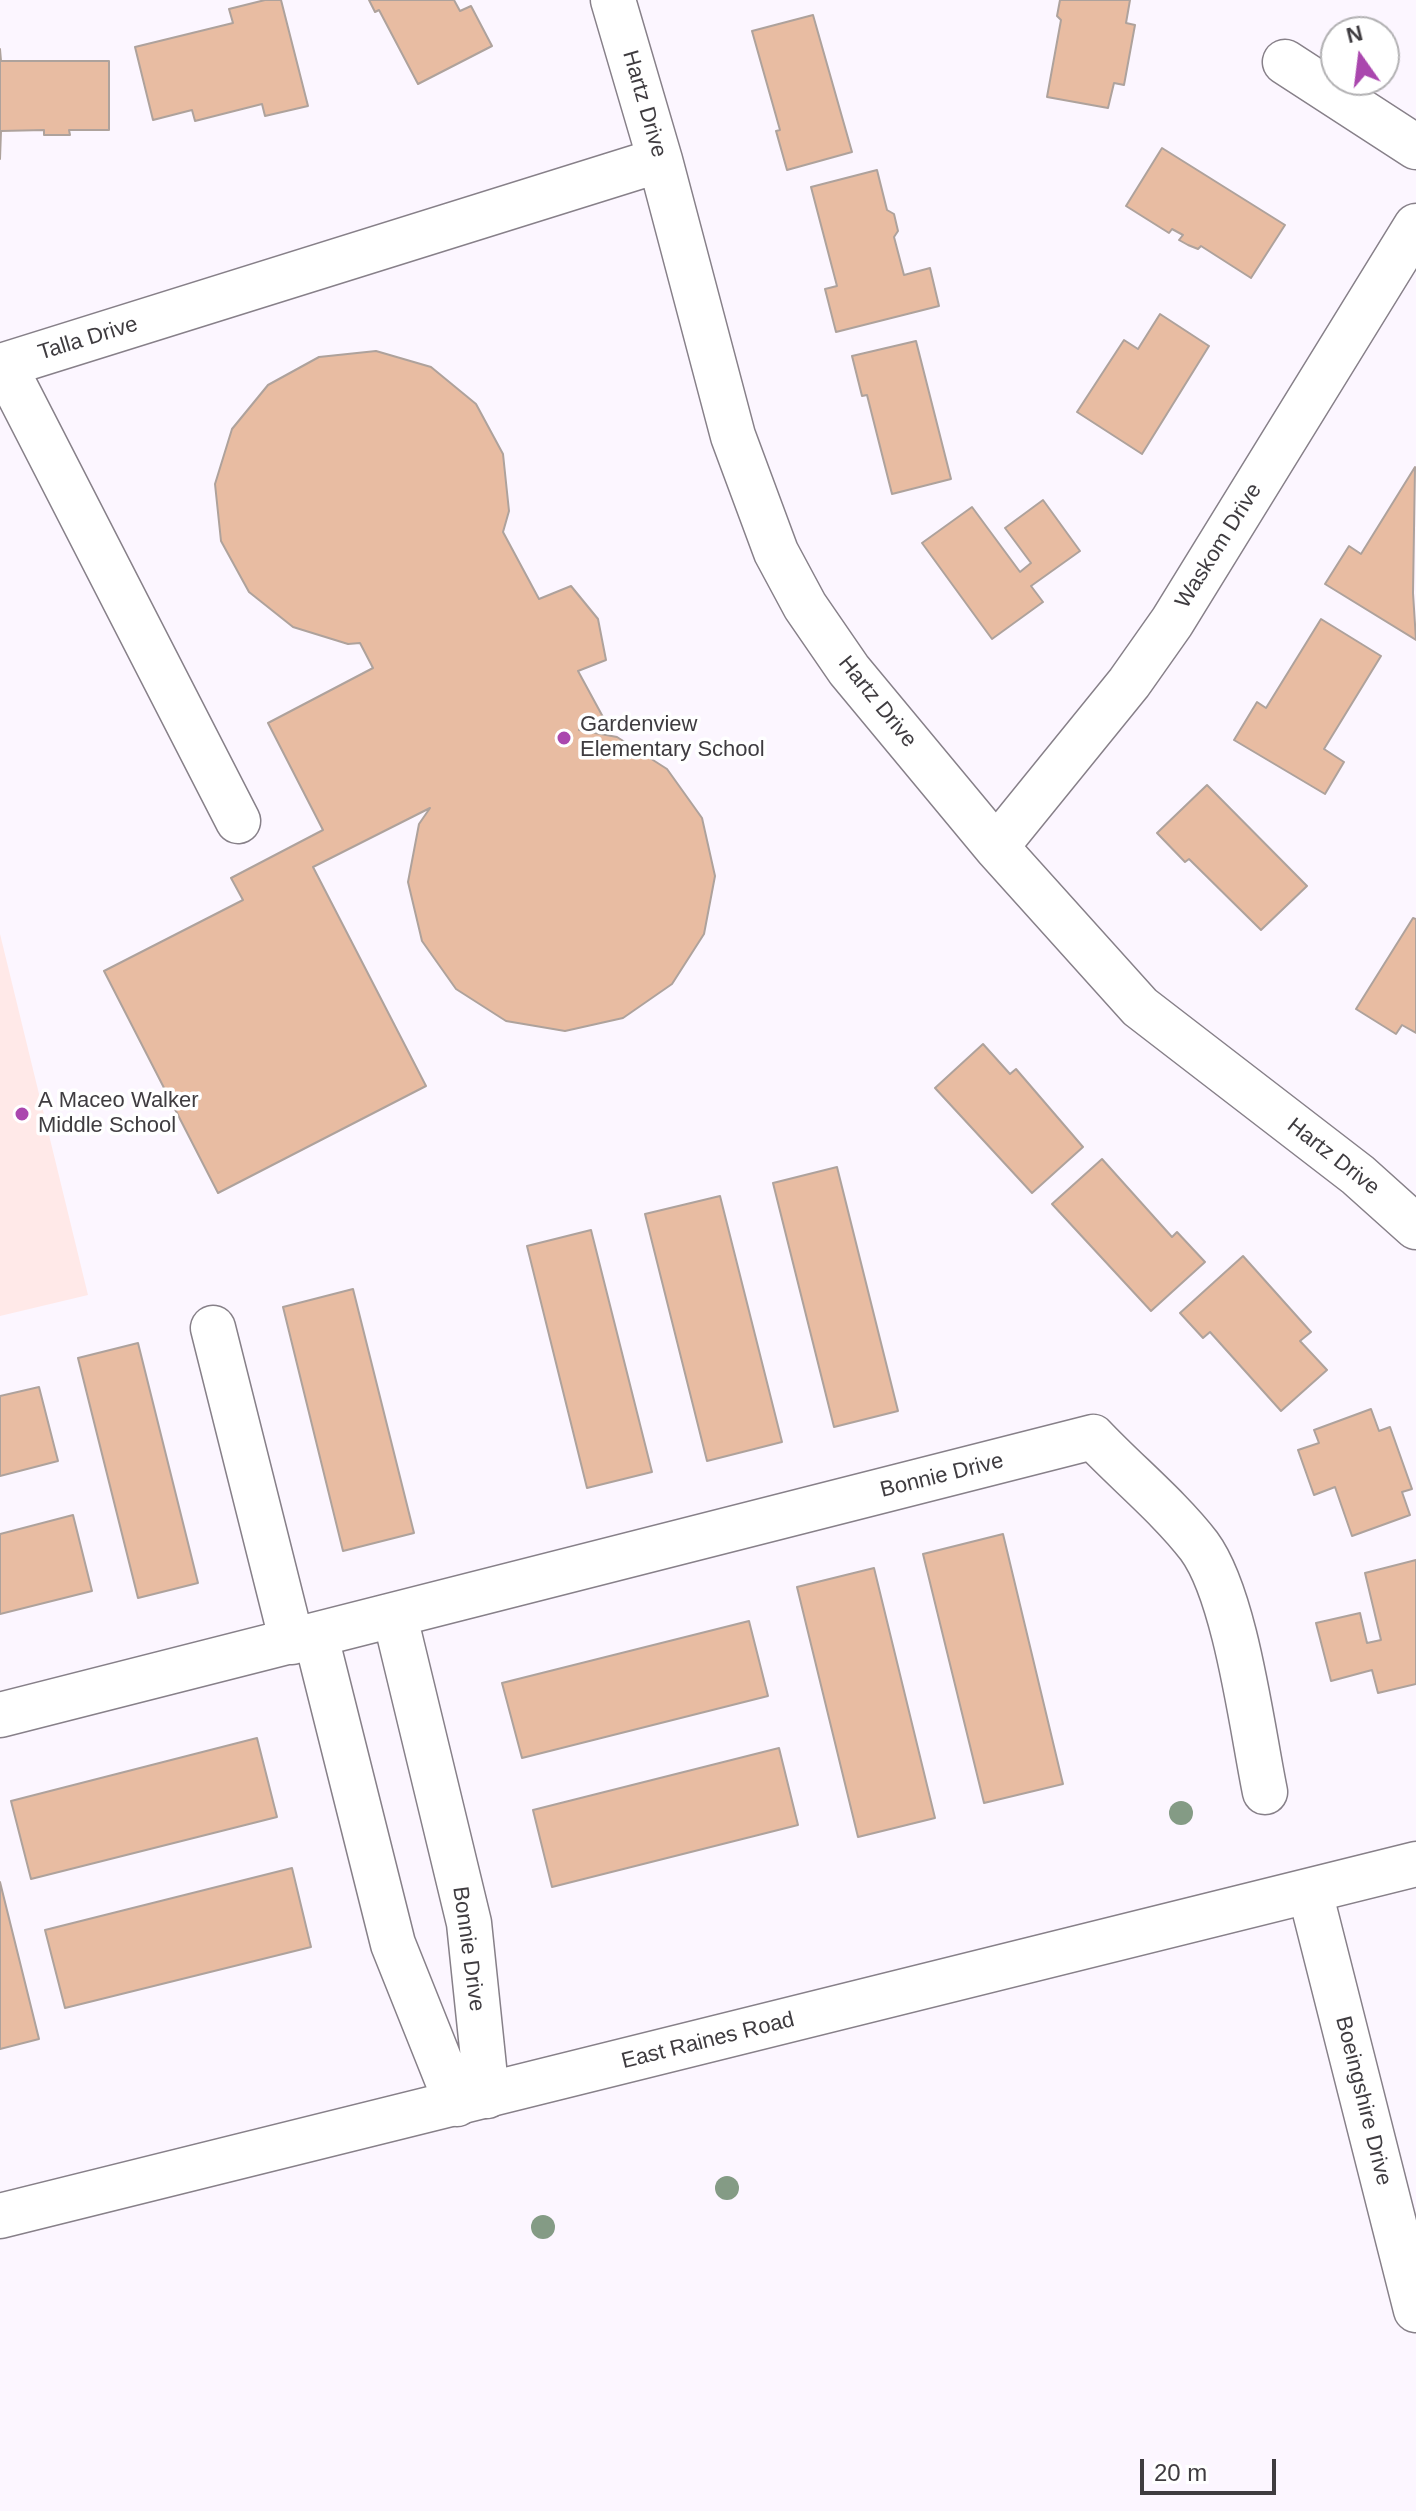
<!DOCTYPE html>
<html>
<head>
<meta charset="utf-8">
<style>
	body { margin:0 }
	#map { position:relative; width:1416px; height:2511px; overflow:hidden; background:#fcf6ff; font-family:Arial,sans-serif }
	canvas { display:block }
	.north { position:absolute; left:1320px; top:16px; width:80px; height:80px; box-sizing:border-box; background:#fff; border:2px solid #b2b1b3; border-radius:50%; rotate:346deg; font-size:22px; font-weight:700; line-height:32px; text-align:center; color:#3f3c40 }
	.north::after { content:''; display:block; margin:auto; width:28px; height:36px; background:#aa47ae; clip-path:polygon(50% 0,100% 100%,50% 72%,0 100%) }
	.scale { position:absolute; left:1140px; top:2459px; width:136px; height:36px; box-sizing:border-box; border:4px solid #3f3c40; border-top:0; padding-left:10px; font-size:24px; line-height:28px; white-space:nowrap; color:#3f3c40; -webkit-text-stroke:6px #fff; paint-order:stroke }
</style>
</head>
<body>
<div id="map">
<canvas width="1416" height="2511"></canvas>
<div class="north">N</div>
<div class="scale">20 m</div>
</div>
<script>
const g = document.querySelector('canvas').getContext('2d');
g.lineJoin = 'round';
function fillPath(path, color) { g.fillStyle = color; g.fill(path, 'evenodd'); }
function strokePath(path, color, width, dash) { g.strokeStyle = color; g.lineWidth = width; g.lineCap = dash ? 'butt' : 'round'; g.setLineDash(dash || []); g.stroke(path); }
function drawText(font, color, halo, rows, align = 'center') {
  g.font = font + ' Arial,sans-serif'; g.lineWidth = 7; g.setLineDash([]); g.textBaseline = 'middle'; g.strokeStyle = halo; g.fillStyle = color; for (const [text, x, y, turn = 0] of rows) {
    g.save(); g.translate(x, y); g.rotate((+turn || 0) * Math.PI / 180); g.textAlign = isNaN(turn) ? turn : align; if (halo) g.strokeText(text, 0, 0); g.fillText(text, 0, 0); g.restore();
  }
}
fillPath(new Path2D(`
	M0,934l88,361 -88,21z`), '#ffe9e8');
const building = new Path2D(`
	M265,0h16l27,106 -43,10 -3,-12 -67,17 -3,-11 -39,10 -18,-73 98,-24 -4,-14z
	M369,0h85l6,11 11,-5 21,40 -74,38 -39,-74 -4,2z
	M1060,0h70l-4,23 9,2 -11,60 -10,-2 -6,25 -61,-11 14,-77 -4,-4z
	M813,15l39,137 -65,18 -11,-39 4,-1 -28,-99z
	M0,49l1,12h108v69h-40l1,5h-26v-5l-43,1 -1,28z
	M1162,148l123,77 -34,53 -50,-32 -3,3 -10,-4 -9,-5 4,-5 -11,-6 -3,4 -43,-27z
	M877,170l10,40 7,4 4,17 -4,6 10,38 26,-7 9,38 -103,26 -11,-43 12,-3 -26,-99z
	M1160,314l49,32 -67,108 -65,-42 47,-72 14,9z
	M916,341l35,138 -59,15 -25,-99 -5,1 -10,-40z
	M376,351l55,16 45,37 27,50 6,57 -6,21 36,67 32,-13 27,33 8,41 -28,11 25,46 -24,13 38,7 50,32 35,49 13,58 -11,58 -32,50 -49,34 -58,13 -59,-10 -50,-32 -34,-48 -14,-59 11,-58 11,-16 -117,59 113,219 -208,107 -114,-222 139,-71 -12,-22 92,-48 -55,-107 105,-55 -13,-25 -12,1 -55,-17 -44,-35 -28,-51 -6,-57 17,-55 36,-44 51,-28z
	M1415,467l-2,126 3,47 -91,-56 24,-38 12,8z
	M1043,500l37,51 -49,35 12,16 -51,37 -70,-96 50,-36 48,65 11,-9 -26,-35z
	M1321,619l60,37 -57,93 20,13 -19,32 -91,-54 23,-38 9,6z
	M1207,785l100,101 -46,44 -72,-71 -4,3 -28,-29z
	M1413,918l3,1v114l-14,-8 -6,9 -40,-25z
	M983,1044l27,30 6,-5 67,78 -51,46 -97,-105z
	M1102,1159l70,78 5,-5 28,30 -54,49 -99,-107z
	M837,1167l61,244 -64,16 -61,-244z
	M720,1196l62,246 -75,19 -62,-247z
	M591,1230l61,242 -65,16 -60,-242z
	M1243,1256l68,76 -11,9 27,29 -46,41 -71,-79 -7,6 -23,-25z
	M353,1289l61,244 -71,18 -60,-244z
	M138,1343l60,240 -60,15 -60,-240z
	M39,1387l19,74 -58,15v-80z
	M1371,1409l8,22 11,-4 22,62 -10,3 8,23 -58,21 -17,-49 -21,8 -16,-45 21,-7 -5,-13z
	M73,1515l19,76 -92,23v-80z
	M1003,1534l60,250 -79,19 -61,-249z
	M1416,1560v124l-38,9 -6,-23 -41,11 -15,-58 44,-10 7,30 14,-3 -16,-67z
	M874,1568l61,250 -77,19 -61,-250z
	M749,1621l19,75 -246,62 -20,-75z
	M257,1738l20,79 -246,62 -20,-78z
	M779,1748l19,77 -246,62 -19,-77z
	M292,1868l19,79 -246,61 -20,-78z
	M0,1882l39,157 -39,10z`);
fillPath(building, '#e8bca2');
strokePath(building, '#aea29c', 2);
const minor = new Path2D(`
	M613,0l47,160 73,276 43,116 29,54 44,64 147,177 144,160 218,168 58,52
	M1285,62l131,85
	M238,821l-234,-456 656,-205
	M996,847l133,-164 43,-61 244,-396
	M213,1328l79,314
	M395,1617l74,306 18,173
	M316,1637l77,307 64,160
	M0,1715l1093,-278c33,35 77,71 106,109 37,50 53,183 66,246
	M1310,1892l106,418`);
const major = new Path2D(`
	M0,2216l1416,-352`);
strokePath(minor, '#878089', 47);
strokePath(major, '#878089', 47);
strokePath(minor, '#fff', 44);
strokePath(major, '#fff', 44);
g.fillStyle = '#849b85';
for (const [x, y] of [
	[1181,1813],
	[727,2188],
	[543,2227]
]) { g.beginPath(); g.arc(x, y, 12, 0, 2 * Math.PI); g.fill(); }
for (const [x, y, r, color] of [
	[564,738,8,"#aa47ae"],
	[22,1114,8,"#aa47ae"]
]) { const dot = new Path2D(); dot.arc(x, y, r, 0, 2 * Math.PI); g.fillStyle = color; g.fill(dot); strokePath(dot, '#fff', 3); }
drawText('22px', '#3f3c40', '#fff', [
	["Hartz Drive",644,104,74],
	["Talla Drive",88,339,-17],
	["Waskom Drive",1219,546,-58],
	["Hartz Drive",877,702,51],
	["Hartz Drive",1333,1157,38],
	["Bonnie Drive",942,1476,-14],
	["Bonnie Drive",468,1949,82],
	["East Raines Road",708,2041,-14],
	["Boeingshire Drive",1363,2101,76]
]);
drawText('22px', '#3f3c40', '#fff', [
	["Gardenview",580,725],
	["Elementary School",580,750],
	["A Maceo Walker",38,1101],
	["Middle School",38,1126]
], 'left');
</script>
</body>
</html>
